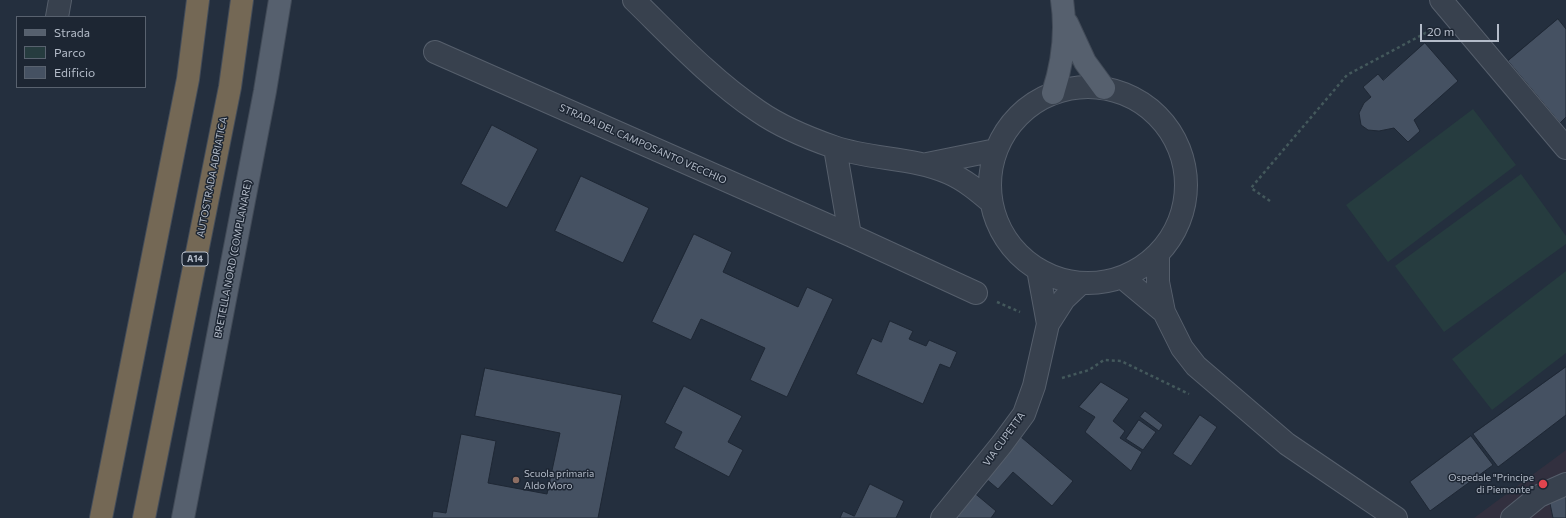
<!DOCTYPE html>
<html>
<head>
<meta charset="utf-8">
<style>
	body { margin:0 }
	#map { position:relative; width:1566px; height:518px; overflow:hidden; background:#242f3e; font-family:Commissioner,sans-serif }
	canvas { display:block }
	.legend { position:absolute; left:16px; top:16px; width:130px; height:72px; box-sizing:border-box; background:#1d2633; border:1px solid #59626f; margin:0; padding:5px 7px; list-style:none; font-size:12px; color:#b4bcc9 }
	.legend li { display:flex; align-items:center; gap:8px; height:20px }
	.legend b { width:20px; border:1px solid #59626f }
	.scale { position:absolute; left:1420px; top:24px; width:79px; height:18px; box-sizing:border-box; border:2px solid #b4bcc9; border-top:0; padding-left:5px; font-size:12px; line-height:14px; white-space:nowrap; color:#b4bcc9; -webkit-text-stroke:3px #1d2633; paint-order:stroke }
</style>
</head>
<body>
<div id="map">
<canvas width="1566" height="518"></canvas>
<ul class="legend">
<li><b style="height:5px;background:#56606e"></b>Strada</li>
<li><b style="height:11px;background:#263c3f"></b>Parco</li>
<li><b style="height:11px;background:#455162"></b>Edificio</li>
</ul>
<div class="scale">20 m</div>
</div>
<script>
const g = document.querySelector('canvas').getContext('2d');
g.lineJoin = 'round';
function fillPath(path, color) { g.fillStyle = color; g.fill(path, 'evenodd'); }
function strokePath(path, color, width, dash) { g.strokeStyle = color; g.lineWidth = width; g.lineCap = dash ? 'butt' : 'round'; g.setLineDash(dash || []); g.stroke(path); }
function drawText(font, color, halo, rows, align = 'center') {
  g.font = font + ' Commissioner,sans-serif'; g.lineWidth = 3; g.setLineDash([]); g.textBaseline = 'middle'; g.strokeStyle = halo; g.fillStyle = color; for (const [text, x, y, turn = 0] of rows) {
    g.save(); g.translate(x, y); g.rotate((+turn || 0) * Math.PI / 180); g.textAlign = isNaN(turn) ? turn : align; if (halo) g.strokeText(text, 0, 0); g.fillText(text, 0, 0); g.restore();
  }
}
fillPath(new Path2D(`
	M1566,450v68h-92z`), '#32303f');
fillPath(new Path2D(`
	M1473,109l43,56 -128,97 -42,-57z
	M1521,174l45,62v8l-122,88 -49,-66z
	M1566,271v82l-74,57 -40,-51z`), '#263c3f');
const building = new Path2D(`
	M1558,19l8,10v88l-6,6 -52,-62z
	M1425,43l33,38 -44,39 6,11 -12,11 -14,-14 -15,3 -11,-1 -7,-5 -2,-12 5,-10 7,-6 -8,-10 15,-13 5,6z
	M492,125l46,24 -31,59 -46,-24z
	M581,176l68,32 -26,55 -68,-32z
	M694,234l38,18 -9,20 75,35 9,-20 26,12 -46,98 -37,-17 15,-32 -64,-29 -10,21 -39,-18z
	M890,321l23,10 -4,8 17,7 3,-6 28,12 -7,16 -10,-4 -17,40 -67,-30 16,-36 9,4z
	M1566,367v48l-68,52 -25,-33z
	M485,368l137,27 -24,123h-166l1,-7 13,2 15,-79 35,7 -8,42 59,11 13,-61 -85,-17z
	M1101,382l28,17 -16,22 12,10 -5,7 22,14 -11,19 -46,-39 10,-15 -16,-10z
	M684,386l58,30 -14,26 15,8 -14,27 -55,-29 8,-16 -17,-9z
	M1145,411l18,14 -4,6 -19,-14z
	M1200,415l17,12 -26,39 -18,-12z
	M1139,420l17,12 -13,18 -17,-11z
	M1471,436l22,29 -63,46 -20,-29z
	M1021,437l52,44 -21,25 -39,-34 -15,17 -13,-11z
	M870,484l34,17 -8,17h-56l3,-7 11,5z
	M972,491l24,20 -5,7h-41z
	M1566,491v27h-13l-5,-24z`);
fillPath(building, '#455162');
strokePath(building, '#1f2835', 1);
const minor = new Path2D(`
	M634,0c40,39 78,80 124,111 23,16 50,27 76,36 37,13 79,10 115,26 16,7 29,18 42,29
	M1441,0l125,148
	M57,17l3,-17
	M435,52l415,183 126,58
	M990 185a98 98 0 1 1 196 0a98 98 0 1 1-196 0Z
	M835,148l15,87
	M927,164l69,-14
	M1158,254v28l6,30 18,36 14,18 91,78 109,74
	M1038,269l10,55
	M1122,277l42,35
	M942,518l60,-74 22,-30 10,-28 14,-62 16,-25 17,-16
	M1512,518l27,-22 27,-12`);
const major = new Path2D(`
	M1067,23l18,39 19,26
	M1053,93c10,-31 14,-60 9,-93
	M183,518l82,-427 15,-91`);
const highway = new Path2D(`
	M101,518l87,-439 10,-79
	M144,518l86,-431 12,-87`);
strokePath(minor, '#565f6c', 24);
strokePath(major, '#414a57', 24);
strokePath(highway, '#434c59', 24);
strokePath(new Path2D(`
	M1270,201l-19,-13 96,-113 86,-46
	M997,302l23,10
	M1062,378l27,-8 15,-10 17,1 68,33`), '#44595c', 2.5, [3, 3]);
strokePath(minor, '#38414e', 22);
strokePath(major, '#56606e', 22);
strokePath(highway, '#746855', 22);
for (const [x, y, r, color] of [
	[516,480,4,"#8d6e63"],
	[1543,484,5,"#e0444e"]
]) { const dot = new Path2D(); dot.arc(x, y, r, 0, 2 * Math.PI); g.fillStyle = color; g.fill(dot); strokePath(dot, '#1d2633', 1.5); }
for (const [x, y, w] of [
	[195,259,26]
]) { const box = new Path2D(); box.roundRect(x - w / 2, y - 7, w, 14, 3); g.fillStyle = '#1d2633'; g.fill(box); strokePath(box, '#b4bcc9', 1); }
drawText('bold 9px', '#b4bcc9', null, [
	["A14",195,259]
]);
drawText('10px', '#b4bcc9', '#1d2633', [
	["STRADA DEL CAMPOSANTO VECCHIO",643,144,24],
	["AUTOSTRADA ADRIATICA",212,177,-79],
	["BRETELLA NORD (COMPLANARE)",233,259,-79],
	["VIA CUPETTA",1004,439,-54]
]);
drawText('10px', '#b4bcc9', '#1d2633', [
	["Scuola primaria",524,474],
	["Aldo Moro",524,486],
	["Ospedale \"Principe",1534,478,"right"],
	["di Piemonte\"",1534,490,"right"]
], 'left');
</script>
</body>
</html>
